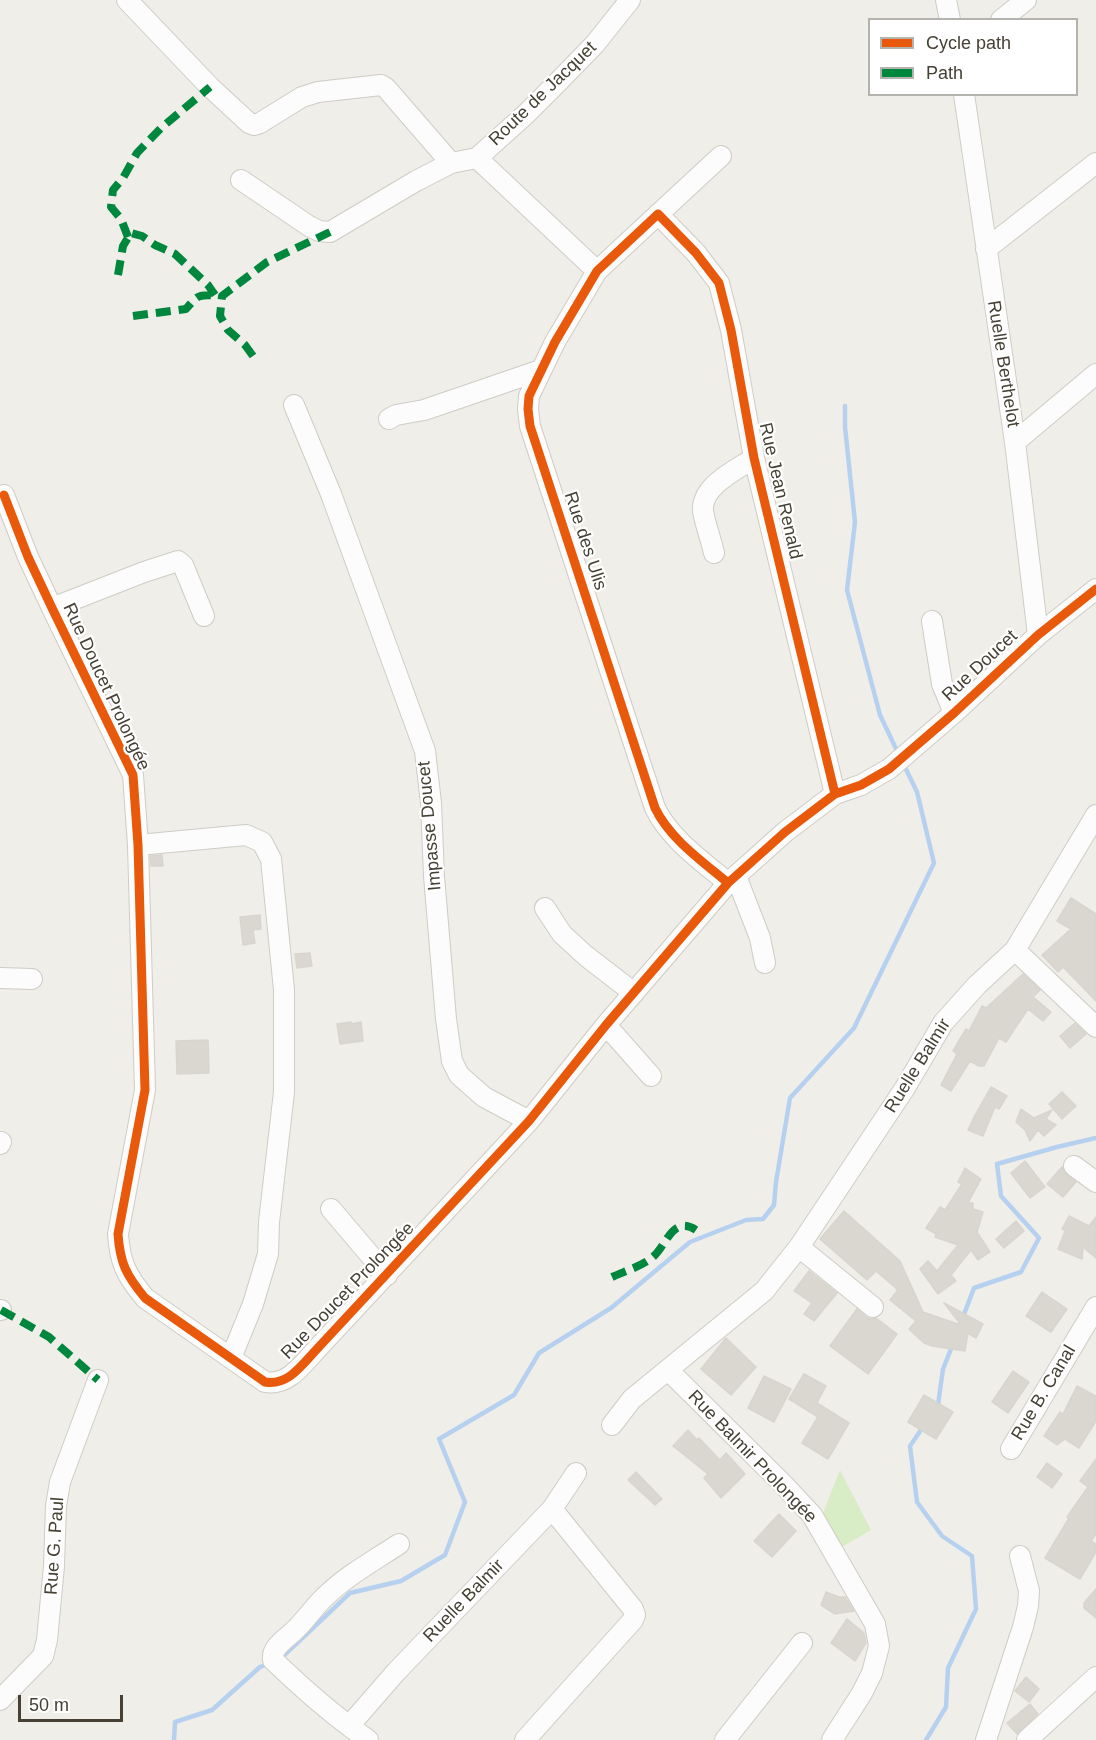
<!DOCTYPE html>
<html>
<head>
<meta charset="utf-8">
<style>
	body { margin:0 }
	#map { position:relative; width:1096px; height:1740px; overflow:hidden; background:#f0eee8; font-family:Helvetica,sans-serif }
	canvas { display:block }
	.legend { position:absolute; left:868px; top:18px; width:210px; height:78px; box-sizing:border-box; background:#fff; border:2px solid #b5b3ae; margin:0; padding:8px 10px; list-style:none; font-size:18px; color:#464134 }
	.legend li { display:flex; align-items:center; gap:12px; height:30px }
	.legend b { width:30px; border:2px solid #b5b3ae }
	.scale { position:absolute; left:18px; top:1695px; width:105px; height:27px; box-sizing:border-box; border:3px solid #464134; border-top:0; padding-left:8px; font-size:18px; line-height:21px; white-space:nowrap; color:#464134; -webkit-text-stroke:4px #fff; paint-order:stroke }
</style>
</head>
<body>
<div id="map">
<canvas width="1096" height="1740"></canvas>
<ul class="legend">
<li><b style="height:8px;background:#e8590c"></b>Cycle path</li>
<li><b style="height:8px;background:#00873e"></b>Path</li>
</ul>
<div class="scale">50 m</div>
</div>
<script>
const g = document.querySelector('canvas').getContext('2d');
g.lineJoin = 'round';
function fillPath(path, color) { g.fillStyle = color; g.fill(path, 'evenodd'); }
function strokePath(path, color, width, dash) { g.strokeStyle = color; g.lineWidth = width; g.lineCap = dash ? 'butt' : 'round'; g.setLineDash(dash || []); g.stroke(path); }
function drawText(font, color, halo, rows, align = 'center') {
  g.font = font + ' Helvetica,sans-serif'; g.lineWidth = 4.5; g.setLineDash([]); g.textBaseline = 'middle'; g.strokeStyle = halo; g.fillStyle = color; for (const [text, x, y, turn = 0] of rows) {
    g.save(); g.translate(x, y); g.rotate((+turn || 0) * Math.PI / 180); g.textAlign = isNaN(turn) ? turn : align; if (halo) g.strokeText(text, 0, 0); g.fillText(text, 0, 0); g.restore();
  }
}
fillPath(new Path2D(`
	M840,1470l31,60 -29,17 -19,-34z`), '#d8ecc6');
strokePath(new Path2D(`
	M845,406v21l10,95 -8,68 33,125 18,38
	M958,1330l16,-42 47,-16 18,-34 -38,-42 -4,-32 60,-17 39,-9
	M936,1408l2,-3 5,-36 10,-25
	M923,1427l-13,19 7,56 25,34 30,20 4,53 -28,59 -2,39 -20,33
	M279,1660l71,-67 51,-12 44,-26 20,-53 -26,-63 75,-44 25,-42 72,-45 79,-66 56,-22 17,-1 11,-14 2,-23 14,-84 64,-70 80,-165 -17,-71 -14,-29
	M174,1740l1,-18 37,-12 48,-43 8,-3`), '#b6d1f0', 4.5);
const building = new Path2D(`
	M162,855l1,11h-12l-1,-10z
	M1071,898l25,16v87l-33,-34 -5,5 -16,-17 29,-26 -14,-8z
	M260,915l1,14 -8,1 2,13 -12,2 -3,-28z
	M310,953l2,13 -15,2 -2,-14z
	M1023,974l17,16 -7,7 18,15 -8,9 -15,-12 -22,33 -7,-4 -15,28h-5l-9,-5 -19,30 -10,-6 16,-31 -4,-3 13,-22 3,2 13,-25 4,2z
	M351,1022v2l10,-2 2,19 -23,3 -3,-20z
	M1075,1023l11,11 -16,14 -10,-12z
	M208,1040l1,33 -32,1 -1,-33z
	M991,1087l16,9 -8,13 -4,-2 -12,29 -15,-6 6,-13z
	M1062,1092l14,14 -14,13 -13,-15z
	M1021,1109l13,9 18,-8 -6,9 10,6 -12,11 -6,-6 -8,11 -5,-11 -9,-8z
	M1025,1161l20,26 -15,11 -19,-25z
	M1062,1167l5,8 9,7 -13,15 -16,-13z
	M965,1168l16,11 -13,24h5v6l10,3 -6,20 13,20 -12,8 -7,-10 -20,25 5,6 -18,13 -18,-25 8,-8 9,10 21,-26 -23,-8 1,-3 -10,-6 14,-21 5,3 17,-26 -4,-2z
	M844,1211l56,50 23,51 38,13 -17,-22 39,21 -7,14 -8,-5 -3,18 -33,-5 -8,-3 -15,-14 7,-8 -26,-21 8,-10 -22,-19 -9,9 -47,-41z
	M1069,1216l20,10 7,-9v41l-13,-11 -1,12 -24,-10 7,-18 -3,-2z
	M1016,1221l8,10 -20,17 -8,-9z
	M809,1271l28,22 -23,28 -10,-7 8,-11 -18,-12z
	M1042,1292l25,17 -16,23 -25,-16z
	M857,1309l9,8 5,2 5,-1 21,16 -29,40 -38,-28z
	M726,1338l30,29 -25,28 -30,-26z
	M1013,1371l16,11 -21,31 -16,-11z
	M804,1374l22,12 -9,17 32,20 -21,36 -26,-16 16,-26 -29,-18z
	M764,1376l27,13 -17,33 -26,-14z
	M1077,1386l19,10v25l-17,27 -14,-9 -8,6 -13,-9 16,-24 3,2z
	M924,1395l29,17 -17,27 -28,-17z
	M688,1430l9,10 2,-2 21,22 6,-7 19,21 -24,24 -17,-20 4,-4 -35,-28z
	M1096,1459v75l-5,7 5,3v8l-16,27 -35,-21 24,-40 -2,-1 21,-30 -8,-6z
	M1047,1463l15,11 -10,14 -15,-11z
	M636,1472l26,27 -7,6 -27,-25z
	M779,1514l17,17 -24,26 -18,-16z
	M1096,1589v29l-12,-10v-5z
	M826,1592l13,5h6l9,14 -19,3 -14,-9z
	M847,1619l17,14 2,10 -11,18 -24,-18z
	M1026,1677l13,12 -10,13 -14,-11z
	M1030,1704l8,10 -21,20 -10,-11z`);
fillPath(building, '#d9d7d0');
strokePath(building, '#d8d5ce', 1.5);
const minor = new Path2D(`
	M127,0l83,87 39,36 5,2 6,-2 42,-26 16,-5 63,-7 5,3 65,75
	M946,0l4,20
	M1001,20l25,-20
	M964,94l51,348 23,193
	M721,156l-124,115 -42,71 -26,54 -1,13 2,17 125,382c15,31 47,53 73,75
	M477,158l120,113
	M241,180l68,46 10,5 11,1 86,-51 35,-18 26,-5 49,-44 32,-32 37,-38 35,-44
	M658,214l38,39 23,30 12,47 23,128 81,336
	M986,249l110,-86
	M294,405l37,89 94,257 6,52 3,73 12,143 6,42 7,14 25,22 45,24
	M389,419l7,-4 28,-5 117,-40
	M1015,442l81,-68
	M4,495l24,62 24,51 81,167 5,70 7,245 -27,144c2,29 8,41 27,64l120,84c23,4 37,-17 51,-32l213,-229 77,-96 122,-142 57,-51 50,-38 26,-9 28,-16 65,-56 84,-78 58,-46
	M714,553c-3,-14 -9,-29 -11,-42 -2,-25 33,-41 51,-53
	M52,608l92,-36 34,-11 5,4 21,51
	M932,621l10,63 12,29
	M138,845l108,-10 16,7 9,17 13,131v102l-15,130 -1,32 -15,50 -22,54
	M736,876l24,62 5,25
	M545,908l17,26 24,22 48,37
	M1015,950l81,77
	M0,978l32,1
	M606,1025l45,51
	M0,1144l1,-2
	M1074,1166l22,16
	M331,1209l56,66
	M799,1247l74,60
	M0,1310h1
	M668,1370l115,114 29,31 63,109 4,22 -7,27 -10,20 -30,47
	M612,1425l20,-26 132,-108 35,-44 106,-159 38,-65 34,-38 38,-35 81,-135
	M1011,1449l85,-142
	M0,1700l43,-44 4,-16 7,-74 2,-60 4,-24 38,-102
	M349,1726l47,-54 156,-163 24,-36
	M368,1740c-34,-24 -65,-51 -95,-80 -2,-14 15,-22 24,-32 11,-11 20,-25 32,-35 20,-19 46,-33 70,-49
	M525,1740l108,-120 2,-5 -2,-6 -81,-100
	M725,1740l77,-97
	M986,1740l37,-113 5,-21 1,-15 -9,-35
	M1027,1740l69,-63`);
strokePath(minor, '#ceccc5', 22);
strokePath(minor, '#fdfcfc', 20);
strokePath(new Path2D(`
	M128,237l-7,-18 -10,-12 2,-17 10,-12 14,-25 24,-25 49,-41
	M118,275l5,-29 8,-13 11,3 13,9 20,9 33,31 7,10
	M133,316l53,-7c13,-15 12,-15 33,-13
	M253,356l-8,-11 -17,-15 -8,-14 2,-20 45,-34 63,-30
	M612,1277c13,-6 31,-11 42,-21 13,-12 19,-41 42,-26
	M1,1310l48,27 49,43`), '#00873e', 8, [15, 8]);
strokePath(new Path2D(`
	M4,495l24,62 24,51 81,167 5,70 7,245 -27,144c2,29 8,41 27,64l120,84c23,4 37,-17 51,-32l213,-229 77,-96 122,-142 57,-51 50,-38 26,-9 28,-16 65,-56 84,-78 58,-46
	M728,883c-26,-22 -58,-44 -73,-75l-125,-382 -2,-17 1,-13 26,-54 42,-71 61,-57 38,39 23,30 12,47 23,128 81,336`), '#e8590c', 9);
drawText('18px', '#464134', '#fff', [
	["Route de Jacquet",543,94,-44],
	["Ruelle Berthelot",1003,364,81],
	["Rue Jean Renald",780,491,77],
	["Rue des Ulis",585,541,72],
	["Rue Doucet",980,666,-43],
	["Rue Doucet Prolongée",106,687,65],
	["Impasse Doucet",430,826,-95],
	["Ruelle Balmir",918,1066,-58],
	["Rue Doucet Prolongée",348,1291,-46],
	["Rue B. Canal",1044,1393,-59],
	["Rue Balmir Prolongée",752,1457,46],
	["Rue G. Paul",55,1546,-86],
	["Ruelle Balmir",464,1601,-46]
]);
</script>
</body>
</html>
